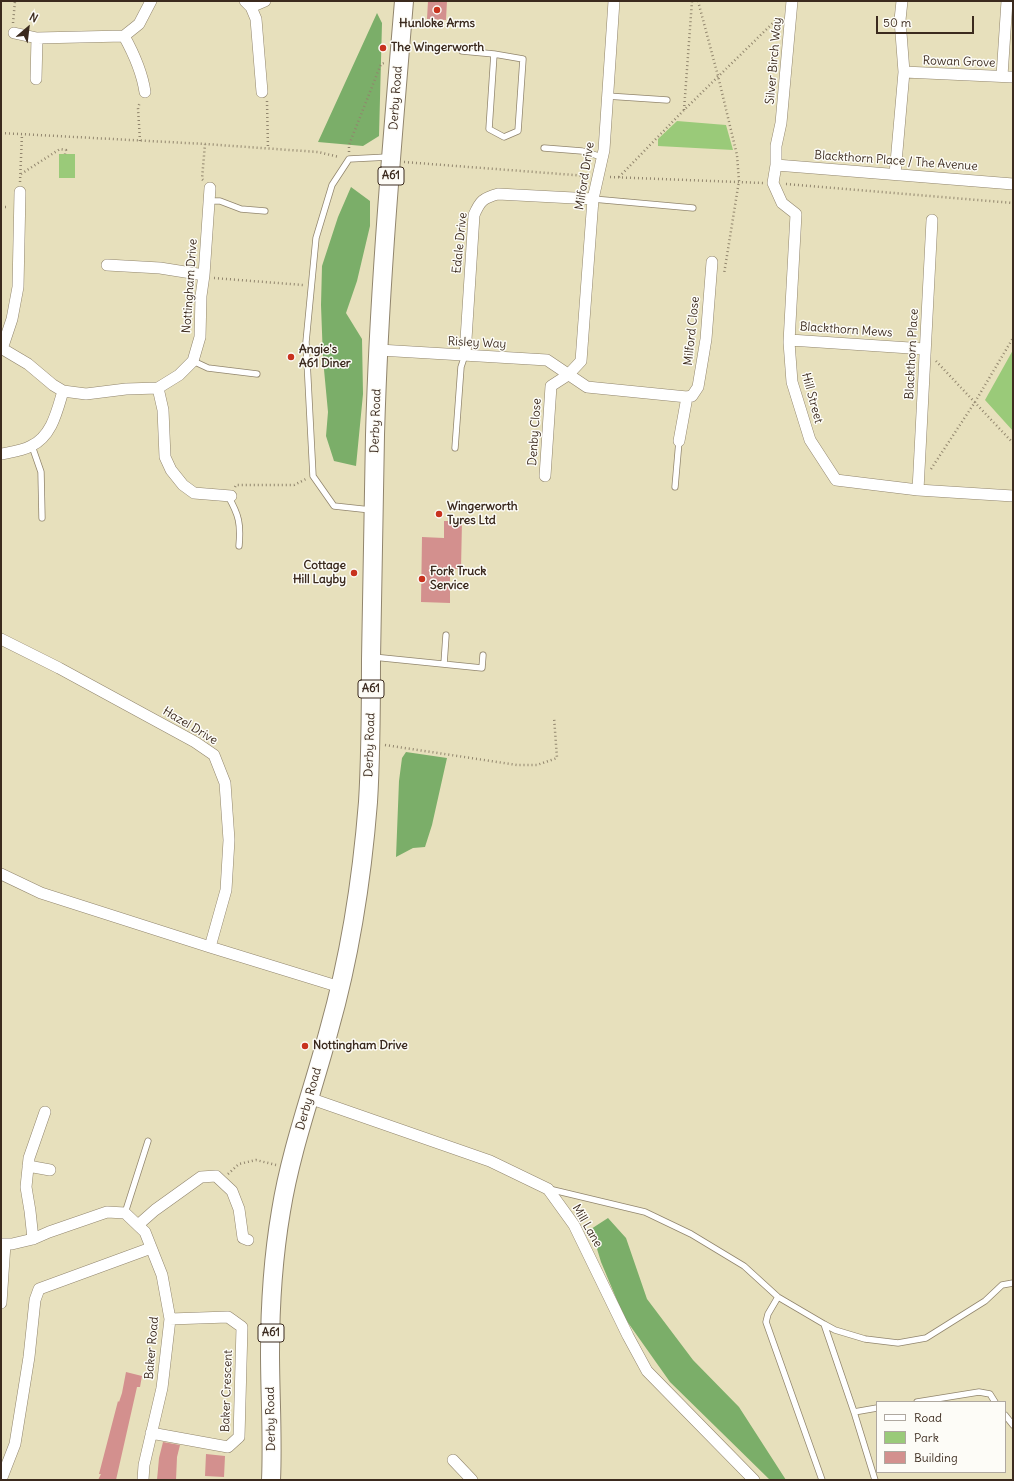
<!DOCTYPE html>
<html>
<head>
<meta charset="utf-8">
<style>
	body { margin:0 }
	#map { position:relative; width:1014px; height:1481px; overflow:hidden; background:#e7e0bc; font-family:Delius,sans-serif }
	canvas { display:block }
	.frame { position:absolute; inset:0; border:2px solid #3b2a1e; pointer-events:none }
	.legend { position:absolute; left:876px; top:1401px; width:130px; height:72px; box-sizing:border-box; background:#fdfcf7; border:1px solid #afa8a0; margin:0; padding:5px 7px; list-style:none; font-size:12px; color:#3b2a1e }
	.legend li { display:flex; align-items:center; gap:8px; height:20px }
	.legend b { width:20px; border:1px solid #afa8a0 }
	.north { position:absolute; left:8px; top:8px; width:40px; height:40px; -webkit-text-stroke:3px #fdfcf7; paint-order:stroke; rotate:28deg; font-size:11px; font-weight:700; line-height:16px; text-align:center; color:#3b2a1e }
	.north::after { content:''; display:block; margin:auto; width:14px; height:18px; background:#3b2a1e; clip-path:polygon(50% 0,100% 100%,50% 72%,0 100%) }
	.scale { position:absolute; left:876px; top:16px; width:98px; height:18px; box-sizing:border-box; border:2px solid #3b2a1e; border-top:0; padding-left:5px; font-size:12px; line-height:14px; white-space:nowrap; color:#3b2a1e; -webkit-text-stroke:3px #fdfcf7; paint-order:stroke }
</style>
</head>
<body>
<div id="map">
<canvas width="1014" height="1481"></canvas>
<div class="frame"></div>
<ul class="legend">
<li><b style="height:5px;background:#fff"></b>Road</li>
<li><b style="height:11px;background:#9aca79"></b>Park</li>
<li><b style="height:11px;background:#d3908e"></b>Building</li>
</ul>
<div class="north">N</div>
<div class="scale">50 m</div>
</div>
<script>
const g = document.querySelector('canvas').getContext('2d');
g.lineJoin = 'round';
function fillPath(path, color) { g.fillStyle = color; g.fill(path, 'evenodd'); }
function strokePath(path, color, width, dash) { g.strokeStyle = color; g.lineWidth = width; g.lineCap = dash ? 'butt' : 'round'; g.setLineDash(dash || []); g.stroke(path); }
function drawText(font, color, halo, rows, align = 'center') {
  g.font = font + ' Delius,sans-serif'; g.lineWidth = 3; g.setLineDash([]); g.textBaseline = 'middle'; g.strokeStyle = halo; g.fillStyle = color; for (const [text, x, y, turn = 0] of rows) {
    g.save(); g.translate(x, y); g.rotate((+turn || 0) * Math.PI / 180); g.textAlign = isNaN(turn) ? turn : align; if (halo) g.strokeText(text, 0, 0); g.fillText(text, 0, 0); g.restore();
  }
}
fillPath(new Path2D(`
	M677,121l49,4 7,25 -75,-4v-7z
	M59,154h16v24h-16z
	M1013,350v81l-28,-31z`), '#9aca79');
fillPath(new Path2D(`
	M377,13l5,10 -3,113 -16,10 -45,-4z
	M351,187l19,14v25l-13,55 -11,32 16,26 1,55 -7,72 -22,-5 -8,-25 2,-24 -5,-53 -2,-54 1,-39 16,-49z
	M406,752l41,6 -15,67 -7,22 -12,1 -17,9 3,-76 3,-23z
	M608,1218l18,20 21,61 46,61 46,47 47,73h-16l-100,-98 -46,-65 -23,-55 -10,-33z`), '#7bae69');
fillPath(new Path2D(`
	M428,1h19l-1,19 -19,-1z
	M444,521h18l-1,48h-11v34l-29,-1 1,-65 22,1z
	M126,1372l16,4 -2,11h-3l-21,93h-18l3,-6h-2l19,-73 1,1 3,-9z
	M163,1442l17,3 -3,12 -1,23h-19l2,-22z
	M206,1454l19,2 -1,21 -19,-1z`), '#d3908e');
const service = new Path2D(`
	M462,51l32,3 29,5 -5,72 -14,6 -15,-8 5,-75
	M607,96l60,4
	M544,148l38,3 20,6
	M593,199l100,9
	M209,201h11l21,8 24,2
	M193,361l15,7 49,6
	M32,446l9,26 1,46
	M455,448l6,-81 4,-12
	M675,487l4,-46
	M228,496c11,19 13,28 11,50
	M371,510l-37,-4 -21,-30 -7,-134 10,-104 16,-53 17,-26 39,-2
	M373,657l109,11 1,-13
	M444,664l2,-29
	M549,1189l96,23 46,22 53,32 34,31 46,27 11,6 30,9 33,4 28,-5 59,-37 17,-16 11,-2
	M125,1213l23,-72
	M778,1297l-10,17 -2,8 56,158
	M824,1324l30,88 21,68
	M917,1402l62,-10 11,2 5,8
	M854,1412l23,-4
	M1005,1415l8,10`);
const minor = new Path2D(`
	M245,1l6,6 5,12 6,73
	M792,1l-11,122 -5,23v19l-3,18 9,20 14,11 -7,128 3,40 18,58 26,40 82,10 95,6
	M251,7l14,-6
	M14,33l23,5
	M124,36l15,-12 12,-23
	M904,72l109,5
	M1002,76l5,-75
	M36,79l1,-41 87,-2c10,18 18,36 21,56
	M776,165l237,19
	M895,174l9,-102 -4,-52 2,-19
	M107,265l53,3 44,7
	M790,340l135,9
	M1,348l27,16 25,21 10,6 23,3 40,-5 32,-1 21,-13 14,-14 7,-24 1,-41 3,-21 6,-87
	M2,349l10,-30 6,-32 2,-95
	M379,350l168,10 40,27 100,10 5,-1 6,-9 8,-48 6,-77
	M465,355l9,-140c6,-14 9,-17 24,-21l95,5
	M158,388l5,22 2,47 6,13 12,15 11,8 37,3
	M679,441l8,-44
	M1,454c10,-2 21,-3 30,-8 21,-10 26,-35 32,-55
	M545,476l6,-90 17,-11 13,-14 12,-162 11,-49 10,-149
	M918,490l14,-270
	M1,639l58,29 136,74 19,13 11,28 4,57 -3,50 -16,57
	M1,874l40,19 169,54 130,40
	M309,1098l181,63 58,28 26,36 54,111 19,35 107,109
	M28,1166l22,4
	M138,1225l17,-15 46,-33 15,-1 16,15 7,18 4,29 5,2
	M33,1239l-3,-28 -4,-24 3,-29 16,-46
	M1,1244h11l21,-5 16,-7 58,-20 18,1 20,19 17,43 8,44 -8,69 -18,77 -1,15
	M1,1303l4,-59
	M151,1433l77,14 11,-10 3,-110 -14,-10 -58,2
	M453,1460l19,20
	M1,1480l14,-36 14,-87 6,-57 4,-11 112,-41`);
const trunk = new Path2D(`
	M271,1480c2,-42 -1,-85 -1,-127 0,-48 3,-95 11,-142 10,-62 32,-121 48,-181 21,-74 33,-152 39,-228 3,-48 3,-95 3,-143 1,-75 2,-150 4,-224 4,-145 17,-290 29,-434`);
strokePath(service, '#91856d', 7);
strokePath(minor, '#91856d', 12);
strokePath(trunk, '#91856d', 20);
strokePath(new Path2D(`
	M698,1l20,75 19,79 2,26 -15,93
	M13,23l2,-22
	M267,101l1,48
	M684,110l8,-109
	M1,133l204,11 113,8 21,5
	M140,141l-2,-33 2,-6
	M349,152v-7l32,-81 3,-1
	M404,162l183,14
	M21,174l39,-25 6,1 -1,4
	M610,177l153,6
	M619,177l65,-67 94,-92
	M203,180l-1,-1 3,-35
	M20,182l2,-48
	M786,184l227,19
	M1,207h7
	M214,278l89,7
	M936,361l77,82
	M931,469l44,-67 38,-64
	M235,487l1,-2h58l12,-6
	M385,745l132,20h20l20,-7 -3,-41
	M228,1174l11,-10 17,-4 20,5`), '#91856d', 2.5, [1, 3]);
strokePath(service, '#fff', 5.5);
strokePath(minor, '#fff', 11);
strokePath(trunk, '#fff', 18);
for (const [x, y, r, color] of [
	[437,10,4,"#c8321e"],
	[383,48,4,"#c8321e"],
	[291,357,4,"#c8321e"],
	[439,514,4,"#c8321e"],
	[354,573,4,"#c8321e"],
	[422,579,4,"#c8321e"],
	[305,1046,4,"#c8321e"]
]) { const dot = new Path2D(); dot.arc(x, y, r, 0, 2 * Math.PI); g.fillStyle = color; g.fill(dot); strokePath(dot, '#fdfcf7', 1.5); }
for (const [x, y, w] of [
	[391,176,26],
	[371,689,26],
	[271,1333,26]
]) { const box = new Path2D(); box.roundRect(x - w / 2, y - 9, w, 18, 3); g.fillStyle = '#fdfcf7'; g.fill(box); strokePath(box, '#3b2a1e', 1); }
drawText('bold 11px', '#3b2a1e', null, [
	["A61",391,176],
	["A61",371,689],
	["A61",271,1333]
]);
drawText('bold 12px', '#3b2a1e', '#fdfcf7', [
	["Hunloke Arms",437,24,"center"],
	["The Wingerworth",391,48],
	["Angie's",299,350],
	["A61 Diner",299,364],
	["Wingerworth",447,507],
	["Tyres Ltd",447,521],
	["Cottage",346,566,"right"],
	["Hill Layby",346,580,"right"],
	["Fork Truck",430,572],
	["Service",430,586],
	["Nottingham Drive",313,1046]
], 'left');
drawText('12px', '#3b2a1e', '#fdfcf7', [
	["Silver Birch Way",774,61,-85],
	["Rowan Grove",959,62,2],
	["Derby Road",396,98,-86],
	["Blackthorn Place / The Avenue",896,161,4],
	["Milford Drive",585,176,-81],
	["Edale Drive",460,243,-84],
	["Nottingham Drive",190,286,-86],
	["Blackthorn Mews",846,330,4],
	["Milford Close",692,331,-84],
	["Risley Way",477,343,3],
	["Blackthorn Place",912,354,-87],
	["Hill Street",812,398,75],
	["Derby Road",376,421,-88],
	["Denby Close",535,432,-86],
	["Hazel Drive",190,726,31],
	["Derby Road",370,745,-88],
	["Derby Road",309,1099,-74],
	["Mill Lane",587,1226,60],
	["Baker Road",152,1348,-85],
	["Baker Crescent",227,1391,-88],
	["Derby Road",271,1419,-91]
]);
</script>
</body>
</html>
